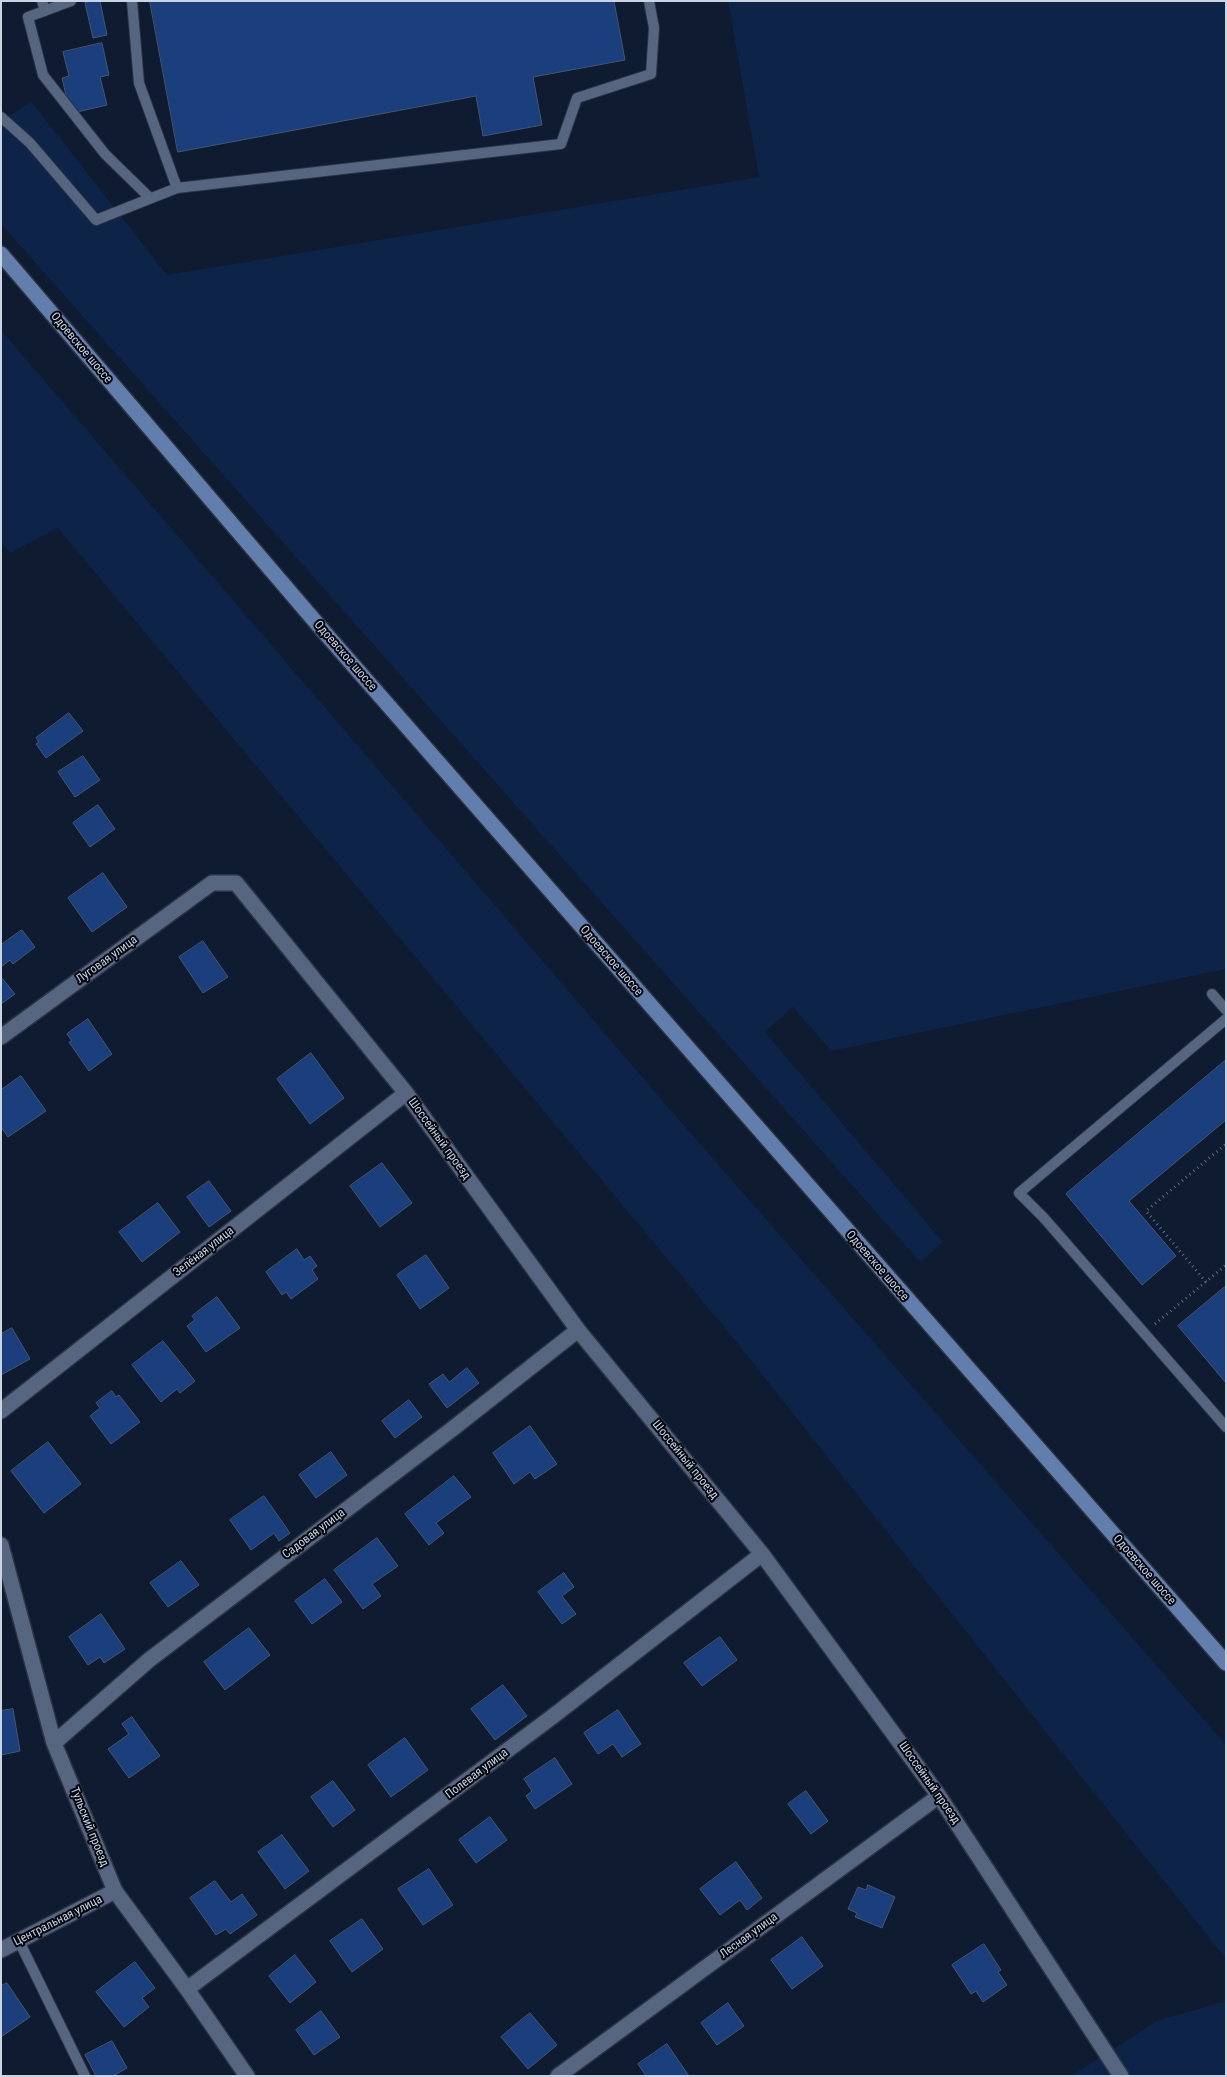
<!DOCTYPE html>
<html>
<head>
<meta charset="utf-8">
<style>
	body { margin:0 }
	#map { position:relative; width:1227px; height:2077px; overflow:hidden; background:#0e1b30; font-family:"Roboto Condensed",sans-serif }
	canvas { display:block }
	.frame { position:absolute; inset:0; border:2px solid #cad4e3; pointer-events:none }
</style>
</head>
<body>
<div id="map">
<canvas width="1227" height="2077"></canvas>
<div class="frame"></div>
</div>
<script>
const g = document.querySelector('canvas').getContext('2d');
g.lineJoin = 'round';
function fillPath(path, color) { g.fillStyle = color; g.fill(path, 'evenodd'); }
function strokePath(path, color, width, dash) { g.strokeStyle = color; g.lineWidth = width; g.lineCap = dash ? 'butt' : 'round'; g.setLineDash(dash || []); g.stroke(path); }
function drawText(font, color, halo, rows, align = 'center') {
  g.font = font + ' "Roboto Condensed",sans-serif'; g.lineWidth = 4; g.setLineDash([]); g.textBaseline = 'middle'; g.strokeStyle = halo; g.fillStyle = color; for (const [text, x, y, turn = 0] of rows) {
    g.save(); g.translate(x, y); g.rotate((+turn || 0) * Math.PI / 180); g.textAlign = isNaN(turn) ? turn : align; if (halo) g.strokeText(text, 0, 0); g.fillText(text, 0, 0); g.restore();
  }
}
fillPath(new Path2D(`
	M728,1h498v968l-395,82 -38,-44 -28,25 178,210 -23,20 -919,-1038v-102l30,-21 136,174 592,-98z
	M1,330l667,777 558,638v214l-501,-631 -667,-800 -48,25 -9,-12z
	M1226,2001v75h-155l86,-55z`), '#0d2348');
const building = new Path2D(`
	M91,1h9l7,34 -14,3 -8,-35z
	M150,1h464l11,59 -92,17 9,48 -59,11 -7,-40 -298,56z
	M102,43l7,32 -9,2 7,28 -30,7 -8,-4 -7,-30 7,-2 -6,-24z
	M69,713l14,18 -37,27 -10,-14 3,-2 -3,-4z
	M83,756l17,24 -25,17 -17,-25z
	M98,805l17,24 -25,18 -17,-24z
	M103,873l24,34 -35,25 -24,-34z
	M22,930l13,17 -22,17 -3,-4 -9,7v-22z
	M203,941l25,36 -25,16 -24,-36z
	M1,977l14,17 -14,10z
	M88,1019l24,35 -23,17 -20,-29 3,-1 -5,-7z
	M311,1053l33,45 -34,26 -33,-45z
	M1226,1060v60l-97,81 47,55 -34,29 -76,-91z
	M21,1076l25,35 -38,26 -7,-10v-37z
	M382,1163l30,40 -32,24 -30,-41z
	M209,1181l22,30 -22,16 -22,-30z
	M158,1203l22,29 -38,30 -23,-30z
	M297,1249l7,11 6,-4 7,10 -5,4 6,9 -27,20 -5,-7 -4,3 -16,-23z
	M426,1255l23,33 -29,21 -23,-34z
	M1226,1286v97l-48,-57z
	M217,1297l23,31 -34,24 -19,-26 8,-6 -3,-4z
	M12,1328l18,31 -29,16v-41z
	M163,1341l32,40 -15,12 -3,-4 -16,13 -29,-37z
	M467,1368l12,15 -32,25 -18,-24 14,-10 6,8z
	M112,1391l4,6 3,-2 21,27 -29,22 -21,-28 10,-8 -4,-5z
	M409,1400l13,17 -27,21 -13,-17z
	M530,1426l27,38 -22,15 -5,-7 -16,12 -21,-31z
	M48,1442l33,42 -37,29 -33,-42z
	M331,1452l16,23 -31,23 -17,-23z
	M454,1476l17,21 -35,26 8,10 -15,12 -24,-31z
	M264,1496l26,37 -11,8 -5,-8 -23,17 -21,-30z
	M377,1538l21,28 -26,18 9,12 -18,13 -29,-39z
	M181,1561l18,24 -31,22 -18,-24z
	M564,1573l10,14 -12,9 14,18 -14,10 -24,-32z
	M325,1579l17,23 -30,22 -17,-23z
	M101,1614l24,35 -21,14 -4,-6 -12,8 -19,-28z
	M249,1628l21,27 -45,35 -21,-28z
	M720,1637l17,23 -35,26 -18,-23z
	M503,1685l24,31 -32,24 -24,-31z
	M13,1709l7,42 -19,4v-44z
	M618,1710l23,34 -19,13 -9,-13 -15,10 -14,-21z
	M132,1717l28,39 -31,22 -21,-29 21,-15 -7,-10z
	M405,1738l23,32 -37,27 -23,-32z
	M555,1758l17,26 -37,25 -9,-13 6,-5 -8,-12z
	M333,1781l22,29 -22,17 -22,-30z
	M806,1791l22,30 -17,13 -23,-30z
	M490,1817l17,23 -31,23 -17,-23z
	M282,1835l27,36 -24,18 -27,-37z
	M736,1862l26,36 -15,12 -7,-10 -20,15 -20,-26z
	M429,1869l24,36 -30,20 -25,-36z
	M215,1881l16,21 11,-8 15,21 -27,19 -4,-5 -10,6 -26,-37z
	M868,1885l27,12 -13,31 -27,-11 2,-4 -9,-4 10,-22 8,3z
	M362,1919l21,30 -31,23 -22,-31z
	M802,1937l21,29 -31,23 -21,-29z
	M984,1944l17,26 -3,2 9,13 -24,17 -7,-11 -5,3 -19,-29z
	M295,1955l21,27 -26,21 -21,-27z
	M135,1962l20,26 -13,10 7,9 -25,20 -28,-35z
	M7,1983l23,34 -29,20v-51z
	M728,2003l16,23 -27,19 -16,-22z
	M321,2011l19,26 -26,18 -18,-25z
	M530,2013l27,32 -29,24 -27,-32z
	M112,2041l15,27 -14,8h-17l-11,-21z
	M667,2044l22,32h-43l-8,-12z`);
fillPath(building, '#1a3f7c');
strokePath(building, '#46566f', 1);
const lane = new Path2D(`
	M42,1l3,10
	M71,1l-43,16 15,58 62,79 45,44
	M132,1l7,82 38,105
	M1,117l29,26 66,77 81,-32 384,-44 16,-46 74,-24 3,-46 -5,-27
	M1212,994l14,16
	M1226,1019l-207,174 25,25 182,209
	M19,1941l66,135`);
const street = new Path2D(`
	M1,1037l211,-154h24l170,210 172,237 184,224 177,242 182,280
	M1,1411l405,-318
	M1,1545l53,198 61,148 72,98 60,87
	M54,1743l95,-83 302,-230 127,-100
	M1,1950l114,-59
	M187,1989l365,-272 210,-163
	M558,2076l381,-280`);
const primary = new Path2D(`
	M1,254l324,379 901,1030`);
strokePath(lane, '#2c3344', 12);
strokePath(street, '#2c3344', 18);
strokePath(primary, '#2c3344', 18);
strokePath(new Path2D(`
	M1206,1282l-60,-71 80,-67
	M1155,1324l71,-59`), '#5e697c', 3, [1, 4]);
strokePath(lane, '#566680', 10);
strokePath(street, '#566680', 15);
strokePath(primary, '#617eac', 15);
drawText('12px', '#cad4e3', '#03060e', [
	["Одоевское шоссе",81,348,50],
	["Одоевское шоссе",345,656,49],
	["Луговая улица",107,960,-36],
	["Одоевское шоссе",611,961,49],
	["Шоссейный проезд",439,1139,54],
	["Зелёная улица",204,1252,-38],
	["Одоевское шоссе",877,1266,49],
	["Шоссейный проезд",685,1460,51],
	["Садовая улица",314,1534,-37],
	["Одоевское шоссе",1144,1570,49],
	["Полевая улица",477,1774,-37],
	["Шоссейный проезд",929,1783,55],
	["Тульский проезд",89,1827,68],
	["Центральная улица",58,1921,-27],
	["Лесная улица",749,1936,-36]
]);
</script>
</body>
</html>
